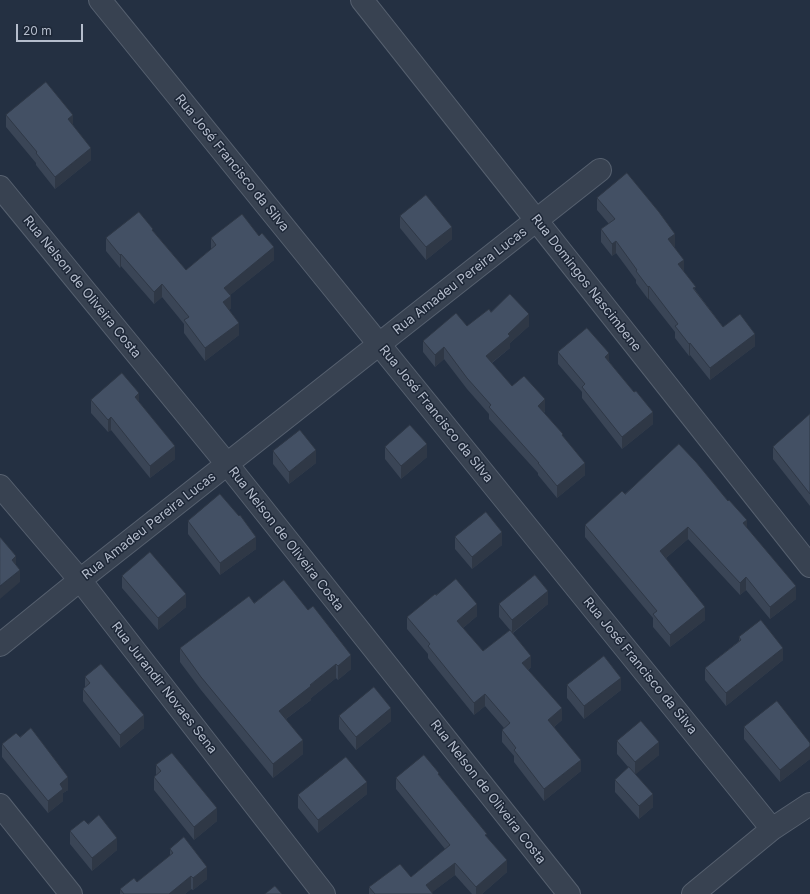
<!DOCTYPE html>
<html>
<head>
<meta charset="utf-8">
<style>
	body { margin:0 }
	#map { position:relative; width:810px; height:894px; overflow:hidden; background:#243042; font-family:Inter,sans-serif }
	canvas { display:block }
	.scale { position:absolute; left:16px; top:24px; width:67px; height:18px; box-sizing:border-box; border:2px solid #b5bdcc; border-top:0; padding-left:5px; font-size:12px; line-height:14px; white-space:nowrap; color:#b5bdcc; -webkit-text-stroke:3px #1d2737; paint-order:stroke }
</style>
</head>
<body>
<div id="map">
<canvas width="810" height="894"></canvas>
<div class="scale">20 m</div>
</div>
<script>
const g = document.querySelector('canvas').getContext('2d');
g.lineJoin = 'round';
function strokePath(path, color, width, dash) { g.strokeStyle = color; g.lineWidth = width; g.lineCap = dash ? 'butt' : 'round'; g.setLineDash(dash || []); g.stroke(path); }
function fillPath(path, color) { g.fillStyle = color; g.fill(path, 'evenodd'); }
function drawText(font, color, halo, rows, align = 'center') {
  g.font = font + ' Inter,sans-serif'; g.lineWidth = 3; g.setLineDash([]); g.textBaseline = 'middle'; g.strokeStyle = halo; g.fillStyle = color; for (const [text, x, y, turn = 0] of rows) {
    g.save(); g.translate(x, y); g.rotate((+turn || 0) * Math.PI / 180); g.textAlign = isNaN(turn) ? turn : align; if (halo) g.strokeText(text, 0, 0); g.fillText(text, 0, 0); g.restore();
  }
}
const street = new Path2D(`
	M100,0l672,829
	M362,0l448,566
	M0,187l227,277 342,430
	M0,486l80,94 244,314
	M0,645l80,-65 520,-410
	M0,805l71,89
	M693,894l79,-65 38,-25`);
strokePath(street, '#56606f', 24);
strokePath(street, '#384251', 22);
fillPath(new Path2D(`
	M6,115l67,10 18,35 -36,29 -19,-24v-2l-30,-36z
	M597,198l78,48 -1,1 10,25 12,19 27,36 32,19 -45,34 -20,-25 -1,1 -14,-18v-6l-26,-33h-1l-12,-16v-3l-20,-27 -4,3 -11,-14v-13l8,-5 -12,-14z
	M400,216l52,23 -26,21 -26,-32z
	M153,231l33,39 25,-21v-11l63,22 -44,35 1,13 -2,2 10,25 -34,26 -21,-28v-9l-22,-27 -8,7 -33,-38 -1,2 -14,-17v-13z
	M491,312l38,14 -19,17v5l-18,15 20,23 33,25 -1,2 19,24 22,38 -28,23 -19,-23v-2l-49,-54v-5l-22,-25 -23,-30 -9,8 -12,-15v-11l44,-15z
	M558,352l51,9 44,63 -31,25 -40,-51v-6l-24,-28z
	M91,400l48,2 36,57 -25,19 -39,-48 -3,2 -17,-19z
	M810,414v92l-37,-47v-12z
	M385,447l42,10 -26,22 -16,-20z
	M273,451l43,12 -27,21 -16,-20z
	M625,494l122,34 49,71 -26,20 -24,-29 -6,5 -52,-56 -22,19 39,62 -35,27 -17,-20v-9l-68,-81v-12z
	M188,521l68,28 -36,26 -32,-41z
	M455,537l47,8 -30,24 -17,-20z
	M122,576l64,31 -28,23 -36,-42z
	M436,595l41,21 -14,12 20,23 27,-21 -11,-13v-13h49l-35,29 18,34 -3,3 34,50 -8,7 27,44 -37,30 -30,-39v-6l-12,-14v-12l2,-2 -19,-22 -11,9 -46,-57v-4l-21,-25v-12z
	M254,603l97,66 -13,11 -2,-2 -25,20v2l-25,19 17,35 -30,24 -72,-88 -21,-28v-14z
	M739,637l44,23 -57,46 -21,-26v-12l34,-27z
	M85,677l59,51 -24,20 -37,-47v-12l2,-2z
	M567,685l54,5 -37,29 -17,-21z
	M339,716l52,5 -35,29 -17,-21z
	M744,727l66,16v16l-30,23 -36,-43z
	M617,741l42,14 -24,19 18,33 -14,12 -24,-27v-12l14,-12 -12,-14z
	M2,744l66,46 -5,3v8l-15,12 -46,-56z
	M156,765l61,56 -23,19 -40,-50v-13l2,-2z
	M439,775l48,62 20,35 -25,22h-10l-17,-19 -23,17 1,2h-64v-7l42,-10 34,-28 -49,-60v-11z
	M367,794l-49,39 -20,-25v-13z
	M88,824l29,26 -25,21 -22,-27v-13z
	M170,849l37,30 -14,11 -2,-1 -6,5h-65v-5l17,-7 33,-26z`), '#3a4556');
fillPath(new Path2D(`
	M73,115v13l-5,-9z
	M91,148v12l-36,29v-12z
	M452,227v12l-26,21v-13z
	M675,234v12l-7,5v-12z
	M616,241v12l-4,3v-12z
	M274,247v13l-50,40v-12z
	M121,254v12l-1,2v-13z
	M684,260v12l-6,-8z
	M162,284v13l-8,7v-12z
	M649,286v13h-1v-12z
	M231,296v12l-8,7v-13z
	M529,314v12l-19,17v5l-24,19v-11l22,-22z
	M239,323v12l-34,26v-13z
	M755,334v12l-45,34v-12z
	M690,343v12l-1,1v-12z
	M444,347v12l-9,8v-12z
	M609,353v12l-4,-8z
	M139,393v13l-4,-9z
	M545,399v12l-7,7v-12z
	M653,412v12l-31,25v-12z
	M111,417v13l-3,2v-12z
	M427,444v13l-26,22v-13z
	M175,446v13l-25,19v-12z
	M316,450v13l-27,21v-12z
	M585,463v12l-28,23v-12z
	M747,520v12l-4,-9z
	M688,527v12l-28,24v-12z
	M502,532v13l-30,24v-12z
	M256,537v12l-36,26v-12z
	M16,556v13l-4,-9z
	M20,570v12l-20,17v-13z
	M746,577v13l-6,5v-12z
	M796,586v13l-26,20v-12z
	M548,591v13l-36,29v-13z
	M186,594v13l-28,23v-12z
	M477,604v12l-20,17v-12z
	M705,607v13l-35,27v-12z
	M783,648v12l-57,46v-13z
	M351,655v14l-13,11v-14z
	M531,656v11l-9,8v-12z
	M336,664v14l-25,20v2l-32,24v-13z
	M621,678v12l-37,29v-13z
	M485,694v12l-11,9v-12z
	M391,708v13l-35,29v-13z
	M562,708v12l-14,12v-12z
	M144,715v13l-24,20v-13z
	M303,740v14l-30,24v-14z
	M659,742v13l-24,20v-13z
	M810,746v13l-30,23v-12z
	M581,760v11l-37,30v-12z
	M68,777v13l-5,3v8l-15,12v-12l12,-17z
	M367,782v12l-49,39v-13z
	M653,794v13l-14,12v-13z
	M217,808v13l-23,19v-13z
	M117,838v12l-25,21v-13z
	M507,860v12l-25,22h-6v-7z
	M455,863v12l-25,19 -4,-9z
	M207,867v12l-14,11v-12z
	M191,876v13l-6,5h-16z`), '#2f3846');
const building = new Path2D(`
	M46,82l27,33 -5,4 23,29 -36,29 -19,-24 1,-1 -31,-37z
	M627,173l32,39 16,22 -7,5 16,21 -6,4 18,23 -3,1 30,39 17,-13 15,20 -45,34 -20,-25 -1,1 -14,-18 3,-2 -29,-38 -1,1 -12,-16 1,-1 -21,-29 -4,3 -11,-15 14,-10 -18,-21z
	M426,195l26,32 -26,20 -26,-31z
	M139,212l14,17 -1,1 34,40 30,-25 -5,-7 31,-24 17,22 3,-3 12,14 -50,41 7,8 -8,6 16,21 -34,25 -21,-28 5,-3 -27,-33 -8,8 -33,-38 -1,1 -14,-17z
	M510,294l19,20 -21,20 2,2 -24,20 26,30 12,-10 21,23 -7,7 25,28 -1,1 23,28 -28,23 -19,-23h1l-50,-56 2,-2 -24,-27 -23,-31 -9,8 -12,-14 33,-28 11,13 22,-17 2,3z
	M587,328l22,25 -4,4 29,35 2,-1 17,21 -31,25 -40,-50 3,-3 -27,-32z
	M122,373l17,20 -4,4 40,49 -25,20 -39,-49 -3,3 -17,-20z
	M810,414v80l-37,-47z
	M410,425l17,19 -26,22 -16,-19z
	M300,430l16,20 -27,22 -16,-21z
	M679,444l17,18 32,39 1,-1 18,20 -4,3 53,63 -26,21 -24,-30 -6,6 -52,-56 -28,24 45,56 -35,28 -17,-21 4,-3 -72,-86 37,-34 3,3z
	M220,494l19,22 1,-1 16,22 -36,26 -32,-42z
	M486,512l16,20 -30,25 -17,-20z
	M0,537l16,19 -4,4 8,10 -20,16z
	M150,552l36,42 -28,24 -36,-42z
	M535,575l13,16 -36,29 -13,-16z
	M456,579l21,25 -20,17 26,30 27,-21 21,26 -9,7 40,45 -14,12 33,40 -37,29 -30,-39 2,-2 -14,-18 8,-7 -25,-29 -11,9 -46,-57 2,-2 -23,-27 28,-23 1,1z
	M284,580l24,30 5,-4 38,49 -13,11 -2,-2 -26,21 1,1 -32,25 24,29 -30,24 -72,-87 -21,-29 69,-52 5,7z
	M761,620l22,28 -57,45 -21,-25 36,-28 -2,-3z
	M604,656l17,22 -37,28 -17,-21z
	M101,664l43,51 -24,20 -37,-46 7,-6 -5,-6z
	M374,687l17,21 -35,29 -17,-21z
	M777,701l33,42v3l-30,24 -36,-43z
	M641,721l18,21 -24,20 -18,-21z
	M31,728l37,49 -8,7 3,5 -15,12 -46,-57 14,-11 4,4z
	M172,753l45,55 -23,19 -40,-50 7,-6 -5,-6z
	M424,755l15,18 -1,1 49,60 -2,1 22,25 -31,27 -21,-24 -29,22 7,9h-58l-6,-7 31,-23 11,13 39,-32 -54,-67z
	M346,757l21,25 -49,38 -20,-25z
	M629,767l24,27 -14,12 -24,-26z
	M99,815l18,23 -25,20 -22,-27 14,-11 4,4z
	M184,837l23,30 -14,11 -2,-2 -22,18h-45l-4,-5 14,-11 3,4 36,-29 -3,-4z
	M275,886l7,8h-17z`);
fillPath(building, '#435064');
strokePath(building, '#2f3846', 1);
drawText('13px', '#b5bdcc', '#1d2737', [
	["Rua José Francisco da Silva",232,163,51],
	["Rua Amadeu Pereira Lucas",460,281,-38],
	["Rua Domingos Nascimbene",586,283,52],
	["Rua Nelson de Oliveira Costa",82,287,51],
	["Rua José Francisco da Silva",436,414,51],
	["Rua Amadeu Pereira Lucas",149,526,-38],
	["Rua Nelson de Oliveira Costa",286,539,52],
	["Rua José Francisco da Silva",640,666,51],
	["Rua Jurandir Novaes Sena",164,688,52],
	["Rua Nelson de Oliveira Costa",488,792,52]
]);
</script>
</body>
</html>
